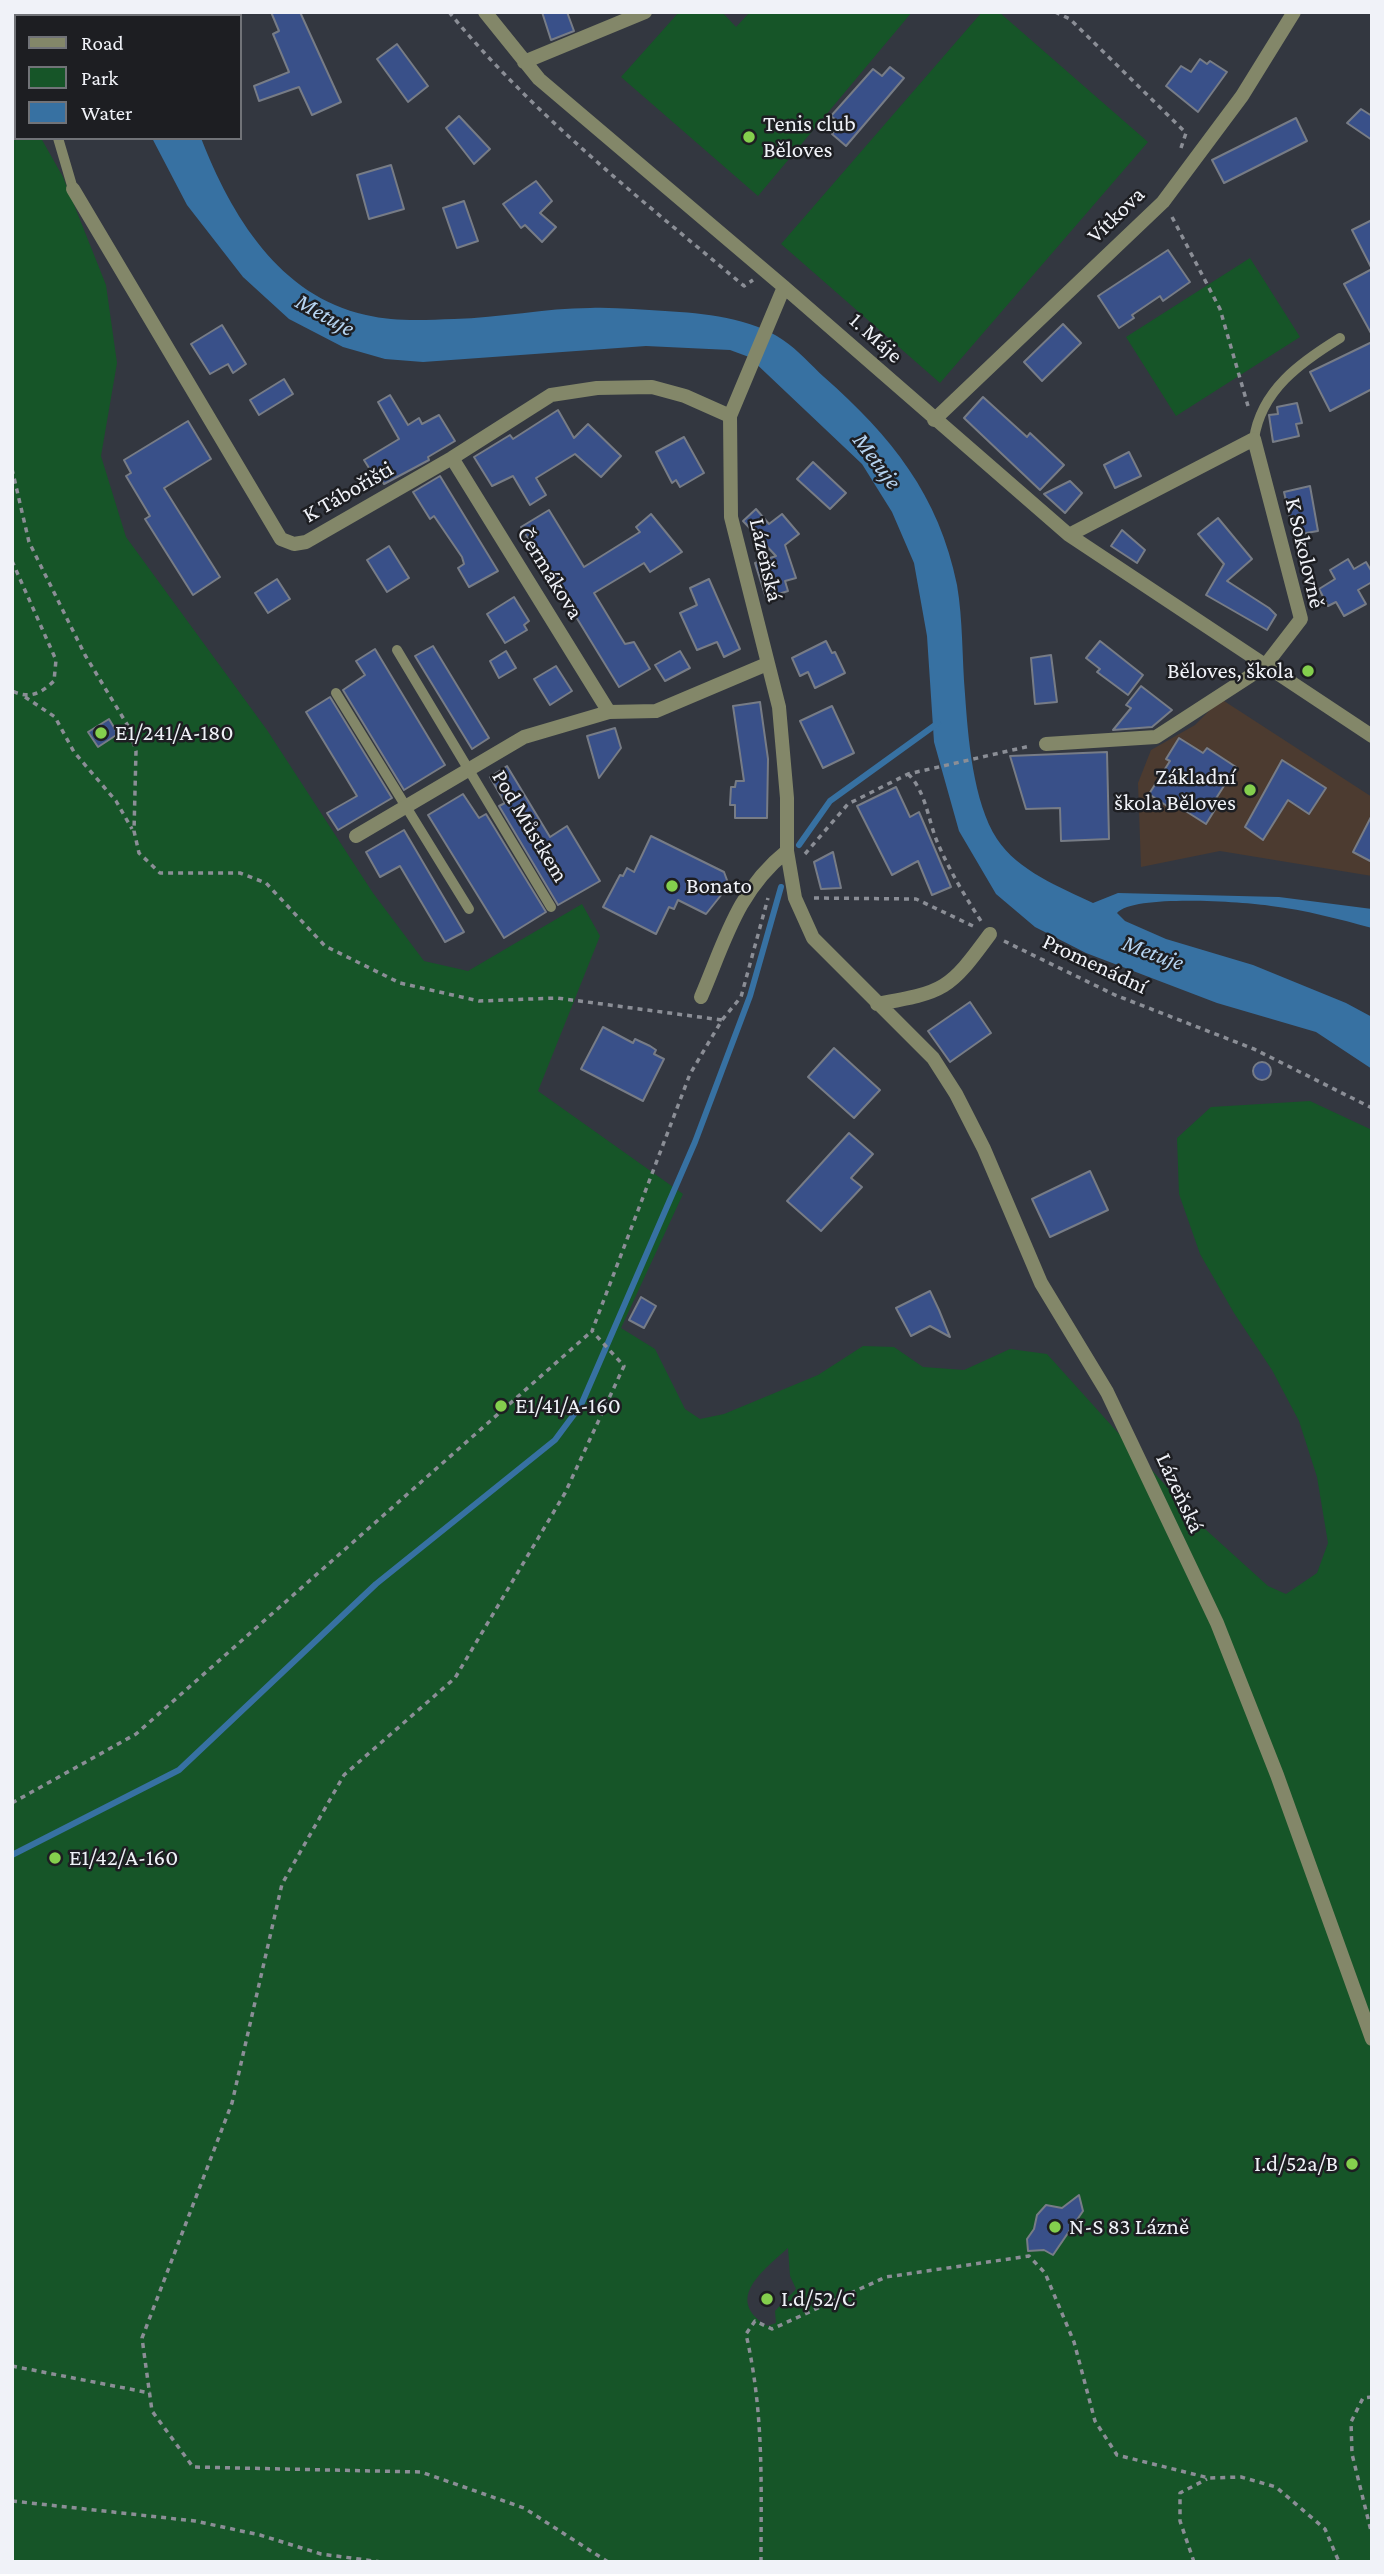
<!DOCTYPE html>
<html>
<head>
<meta charset="utf-8">
<style>
	body { margin:0 }
	#map { position:relative; width:1384px; height:2574px; overflow:hidden; background:#333740; font-family:"Crimson Pro",serif }
	canvas { display:block }
	.frame { position:absolute; inset:0; border:14px solid #f0f2f8; pointer-events:none }
	.legend { position:absolute; left:14px; top:14px; width:228px; height:126px; box-sizing:border-box; background:#1d1e22; border:2px solid #717378; margin:0; padding:9px 12px; list-style:none; font-size:21px; color:#f0f2f8 }
	.legend li { display:flex; align-items:center; gap:14px; height:35px }
	.legend b { width:35px; border:2px solid #717378 }
</style>
</head>
<body>
<div id="map">
<canvas width="1384" height="2574"></canvas>
<div class="frame"></div>
<ul class="legend">
<li><b style="height:9px;background:#838769"></b>Road</li>
<li><b style="height:19px;background:#165528"></b>Park</li>
<li><b style="height:19px;background:#3771a2"></b>Water</li>
</ul>
</div>
<script>
const g = document.querySelector('canvas').getContext('2d');
g.lineJoin = 'round';
function fillPath(path, color) { g.fillStyle = color; g.fill(path, 'evenodd'); }
function strokePath(path, color, width, dash) { g.strokeStyle = color; g.lineWidth = width; g.lineCap = dash ? 'butt' : 'round'; g.setLineDash(dash || []); g.stroke(path); }
function drawText(font, color, halo, rows, align = 'center') {
  g.font = font + ' "Crimson Pro",serif'; g.lineWidth = 5; g.setLineDash([]); g.textBaseline = 'middle'; g.strokeStyle = halo; g.fillStyle = color; for (const [text, x, y, turn = 0] of rows) {
    g.save(); g.translate(x, y); g.rotate((+turn || 0) * Math.PI / 180); g.textAlign = isNaN(turn) ? turn : align; if (halo) g.strokeText(text, 0, 0); g.fillText(text, 0, 0); g.restore();
  }
}
fillPath(new Path2D(`
	M1221,699l151,98v79l-152,-25 -79,16 -3,-84 13,-33 44,-25z`), '#4c3b30');
fillPath(new Path2D(`
	M679,12h43l14,15 14,-15h162l-154,184 -137,-119z
	M982,12h17l149,130 -208,241 -159,-139z
	M12,85l4,7v46h25l22,39 43,108 11,78 -16,93 25,81 141,193 106,163 51,68 44,10 114,-67 18,32 -62,155 145,103 -62,134 34,21 30,60 15,10 24,-5 94,-39 45,-29 31,1 29,20 41,3 46,-21 37,5 157,174 64,58 18,8 31,-21 11,-30 -11,-66 -18,-56 -27,-51 -38,-57 -34,-59 -21,-60 -2,-56 34,-31 99,-6 62,29v1432h-1360zM788,2248l2,28 6,13 -21,22 1,12 -9,3c-44,-27 -3,-56 21,-78z
	M1250,258l50,79 -124,79 -50,-79z`), '#165528');
fillPath(new Path2D(`
	M152,138h49c30,77 78,158 165,177 29,7 59,5 88,4 46,-1 91,-11 136,-11 25,-1 51,2 75,3 38,2 87,7 118,29 15,10 28,25 41,37 67,59 115,118 133,208 6,35 5,73 8,109 3,43 8,108 32,145 21,32 63,48 96,64l25,-10 161,4 93,12v19c-33,-9 -67,-18 -101,-22 -27,-4 -137,-12 -154,7l8,8 41,18 87,26 93,38 26,14v52l-56,-37 -99,-29 -131,-50 -51,-26 -39,-33 -37,-63 -25,-89 -7,-106 -13,-73 -22,-51 -30,-48 -113,-107 -19,-7 -84,-4 -223,16 -38,-3 -42,-12 -54,-28 -46,-42 -56,-72z`), '#3771a2');
strokePath(new Path2D(`
	M799,845l31,-44 108,-78
	M12,1855l167,-85 197,-186 179,-144 26,-35 114,-263 55,-146 31,-109`), '#3771a2', 6);
const building = new Path2D(`
	M271,12h29l41,90 -29,13 -13,-28 -40,14 -5,-15 35,-14 -16,-38 6,-3z
	M542,12h25l7,19 -23,9z
	M397,44l31,42 -20,16 -31,-43z
	M1200,59l7,5 3,-3 17,11 -29,40 -32,-26 15,-20 10,6z
	M890,67l14,11 -58,68 -14,-12 9,-10 -10,-8 42,-47 9,7z
	M1361,109l11,7v24l-25,-17z
	M459,116l31,33 -16,15 -28,-36z
	M1296,118l11,23 -83,42 -12,-23z
	M391,165l13,44 -35,10 -12,-44z
	M536,181l16,20 -12,12 16,14 -14,15 -17,-17 -4,3 -18,-24z
	M464,201l14,40 -21,7 -14,-40z
	M1372,220v49l-20,-39z
	M1168,250l22,32 -27,19 -3,-5 -28,19 2,3 -15,10 -21,-32z
	M1372,269v66l-28,-51z
	M1063,324l18,19 -39,38 -18,-19z
	M222,325l24,39 -13,9 -5,-9 -18,10 -19,-30z
	M1372,342v47l-42,22 -20,-39z
	M284,379l9,15 -34,21 -9,-15z
	M390,395l18,30 11,-7 3,6 17,-9 16,26 -27,16 1,3 -45,24 -6,-10 -4,2 -10,-16 35,-21 -21,-37z
	M983,397l44,40 3,-4 34,32 -24,25 -76,-72z
	M1297,403l5,20 -6,1 3,12 -26,6 -4,-27 9,-1 -1,-7z
	M558,410l16,28 14,-14 33,32 -20,21 -26,-23 -39,24 10,17 -16,10 -17,-29 -21,10 -18,-29 36,-22 3,4z
	M188,421l23,38 -47,29 56,89 -27,18 -48,-76 5,-3 -24,-40 5,-3 -7,-13z
	M684,437l20,36 -24,14 -4,-7 -4,3 -16,-31z
	M1129,452l12,24 -26,12 -11,-23z
	M813,462l33,31 -16,16 -33,-30z
	M440,476l58,95 -29,16 -11,-19 6,-4 -2,-7 -28,-41 -4,3 -17,-27z
	M1070,481l12,12 -17,20 -21,-19z
	M1310,486l8,45 -24,4 -10,-43z
	M756,509l13,15 13,-10 17,20 -14,11 11,33 -11,3 3,10 -22,7 -11,-35 21,-7 -33,-35z
	M549,510l35,57 56,-35 -4,-5 15,-13 31,38 -32,20 -6,-9 -50,30 31,51 9,-2 16,27 -31,18 -98,-160z
	M1218,518l34,41 -25,22 42,27 7,7 -9,15 -61,-35 18,-31 -26,-30z
	M1122,530l23,20 -8,13 -26,-17z
	M389,546l20,32 -22,14 -20,-32z
	M1348,559l6,10 12,-7 6,10v10l-14,8 8,14 -22,12 -8,-14 -8,4 -9,-17 16,-10 -5,-9z
	M277,579l13,20 -22,14 -13,-20z
	M709,579l31,70 -16,8 -7,-15 -20,8 -17,-37 17,-8 -7,-17z
	M514,597l15,24 -5,4 3,5 -22,13 -18,-29z
	M826,641l6,12 3,-1 10,21 -30,15 -7,-16 -8,4 -8,-18z
	M1100,641l43,34 -15,20 -31,-23 3,-3 -14,-11z
	M433,646l56,92 -17,11 -57,-93z
	M375,649l70,116 -41,25 -61,-100 22,-15 -9,-14z
	M506,651l10,17 -17,10 -9,-17z
	M680,651l10,17 -25,13 -10,-16z
	M1051,655l6,47 -22,2 -4,-46z
	M556,666l16,25 -22,14 -16,-26z
	M1141,686l31,24 -20,17 -39,3 18,-22 -5,-3z
	M330,697l62,101 -54,32 -11,-17 30,-17 -51,-84z
	M760,702l8,57 -1,59h-32v-13h-5l1,-18h4l1,-6h8l-11,-75z
	M832,706l22,47 -31,15 -23,-47z
	M109,719l9,15 -20,13 -10,-15z
	M615,728l6,20 -22,30 -12,-42z
	M1179,738l24,15 4,-5 29,19 -21,33 4,3 -13,21 -33,-21 -3,5 -21,-14 21,-33 -4,-2z
	M1107,752l2,87 -48,2 -1,-33 -34,1 -16,-53z
	M1282,760l44,28 -17,26 -21,-14 -25,40 -18,-13z
	M507,766l43,71 17,-11 33,55 -42,24 -59,-99 6,-3 -15,-26z
	M896,787l14,30 9,-5 32,75 -19,8 -14,-34 -26,14 -35,-69z
	M463,794l16,24 7,-4 60,98 -42,26 -76,-123z
	M1372,815v47l-19,-10z
	M404,830l60,102 -19,10 -45,-76 -20,11 -14,-25z
	M651,836l73,36 7,19 -9,3 -16,20 -28,-14 -4,9 -5,-2 -13,27 -53,-27 17,-32 3,1 4,-8 7,4z
	M833,852l8,36 -20,1 -7,-27z
	M970,1002l21,31 -41,29 -22,-31z
	M603,1027l30,16 2,-4 15,7 6,4 -2,4 10,5 -21,42 -62,-32z
	M834,1048l46,42 -26,28 -46,-41z
	M1253 1071a9 9 0 1 1 18 0a9 9 0 1 1-18 0Z
	M849,1133l24,21 -22,24 11,9 -41,44 -34,-30z
	M1090,1171l18,39 -58,27 -18,-38z
	M930,1291l9,19 11,27 -20,-11 -19,10 -15,-28z
	M641,1297l15,9 -12,22 -15,-8z
	M1079,2195l4,16 -30,44 -9,-5 -16,1 -1,-12 7,-10 3,-14 9,-10 16,3z`);
fillPath(building, '#395089');
strokePath(building, '#777c86', 2);
strokePath(new Path2D(`
	M449,12c85,104 193,188 295,274l9,-6
	M1055,12l15,7 116,114 -5,15
	M1172,217l48,92 28,97
	M12,326v45
	M12,469l17,73 56,113 43,71 8,25 -2,80 5,22 21,20h80l26,10 59,63 75,37 79,18 78,-3 165,22
	M12,561l44,99 -2,21c-14,13 -24,18 -42,10
	M25,697l30,20 19,35 42,49 16,28
	M908,774c17,16 20,44 28,65 12,29 28,56 45,82
	M805,854l43,-50 60,-30 122,-28
	M814,898l102,1 59,28
	M1004,941l111,54 139,54 118,59
	M12,1803l124,-69 456,-403
	M12,2366l138,27
	M1372,2397l-9,1 -12,24 1,32 20,81
	M12,2501l183,20 65,14 61,19 60,8
	M608,2562l-84,-54 -103,-36 -228,-5 -41,-56 -10,-73 90,-235 50,-219 62,-109 111,-97 110,-185 59,-127 -32,-35 98,-257 32,-54 19,-23 27,-99
	M761,2562c0,-80 3,-149 -15,-228l9,-13 17,8 114,-52 143,-21 16,17 29,69 21,79 22,34 92,23 32,-1 35,10 49,42 14,33
	M1194,2562l-14,-41v-28l27,-14`), '#8b8e96', 3.5, [5, 5]);
strokePath(new Path2D(`
	M12,12l4,9
	M58,138l15,51
	M1254,439c7,-49 47,-77 86,-101
	M397,650l154,257
	M336,693l133,216`), '#838769', 10);
strokePath(new Path2D(`
	M485,12l54,67 245,208 285,248 303,201
	M524,62l121,-50
	M73,189l208,350 13,5 12,-2 146,-84 99,-63 46,-7 55,-1 33,9 45,20
	M784,287l-54,129 1,101 48,190 8,91v53l8,47 18,40 120,120 23,36 28,55 57,134 66,109 110,231 60,152 95,264
	M934,420l229,-218 79,-106 52,-84
	M452,458l157,254
	M1046,744l110,-7 108,-70 37,-48 -47,-180 -185,96
	M356,836l168,-99 85,-25 47,-1 111,-47
	M701,997c24,-56 36,-106 86,-146
	M877,1004c68,-12 72,-14 113,-70`), '#838769', 14);
for (const [x, y, r, color] of [
	[749,137,7,"#84cf4d"],
	[1308,671,7,"#84cf4d"],
	[101,733,7,"#84cf4d"],
	[1250,790,7,"#84cf4d"],
	[672,886,7,"#84cf4d"],
	[501,1406,7,"#84cf4d"],
	[55,1858,7,"#84cf4d"],
	[1352,2164,7,"#84cf4d"],
	[1055,2227,7,"#84cf4d"],
	[767,2299,7,"#84cf4d"]
]) { const dot = new Path2D(); dot.arc(x, y, r, 0, 2 * Math.PI); g.fillStyle = color; g.fill(dot); strokePath(dot, '#1d1e22', 2.5); }
drawText('23px', '#f0f2f8', '#1d1e22', [
	["Tenis club",763,124],
	["Běloves",763,150],
	["Běloves, škola",1294,671,"right"],
	["E1/241/A-180",115,733],
	["Základní",1236,777,"right"],
	["škola Běloves",1236,803,"right"],
	["Bonato",686,886],
	["E1/41/A-160",515,1406],
	["E1/42/A-160",69,1858],
	["I.d/52a/B",1338,2164,"right"],
	["N-S 83 Lázně",1069,2227],
	["I.d/52/C",781,2299]
], 'left');
drawText('23px', '#f0f2f8', '#1d1e22', [
	["Vítkova",1116,215,-44],
	["1. Máje",876,338,42],
	["K Tábořišti",348,492,-30],
	["K Sokolovně",1305,553,77],
	["Lázeňská",766,560,77],
	["Čermákova",550,573,58],
	["Pod Můstkem",530,826,59],
	["Promenádní",1095,964,25],
	["Lázeňská",1180,1493,65]
]);
drawText('italic 24px', '#b6d4f1', '#1d1e22', [
	["Metuje",325,315,29],
	["Metuje",877,461,53],
	["Metuje",1153,953,20]
]);
</script>
</body>
</html>
